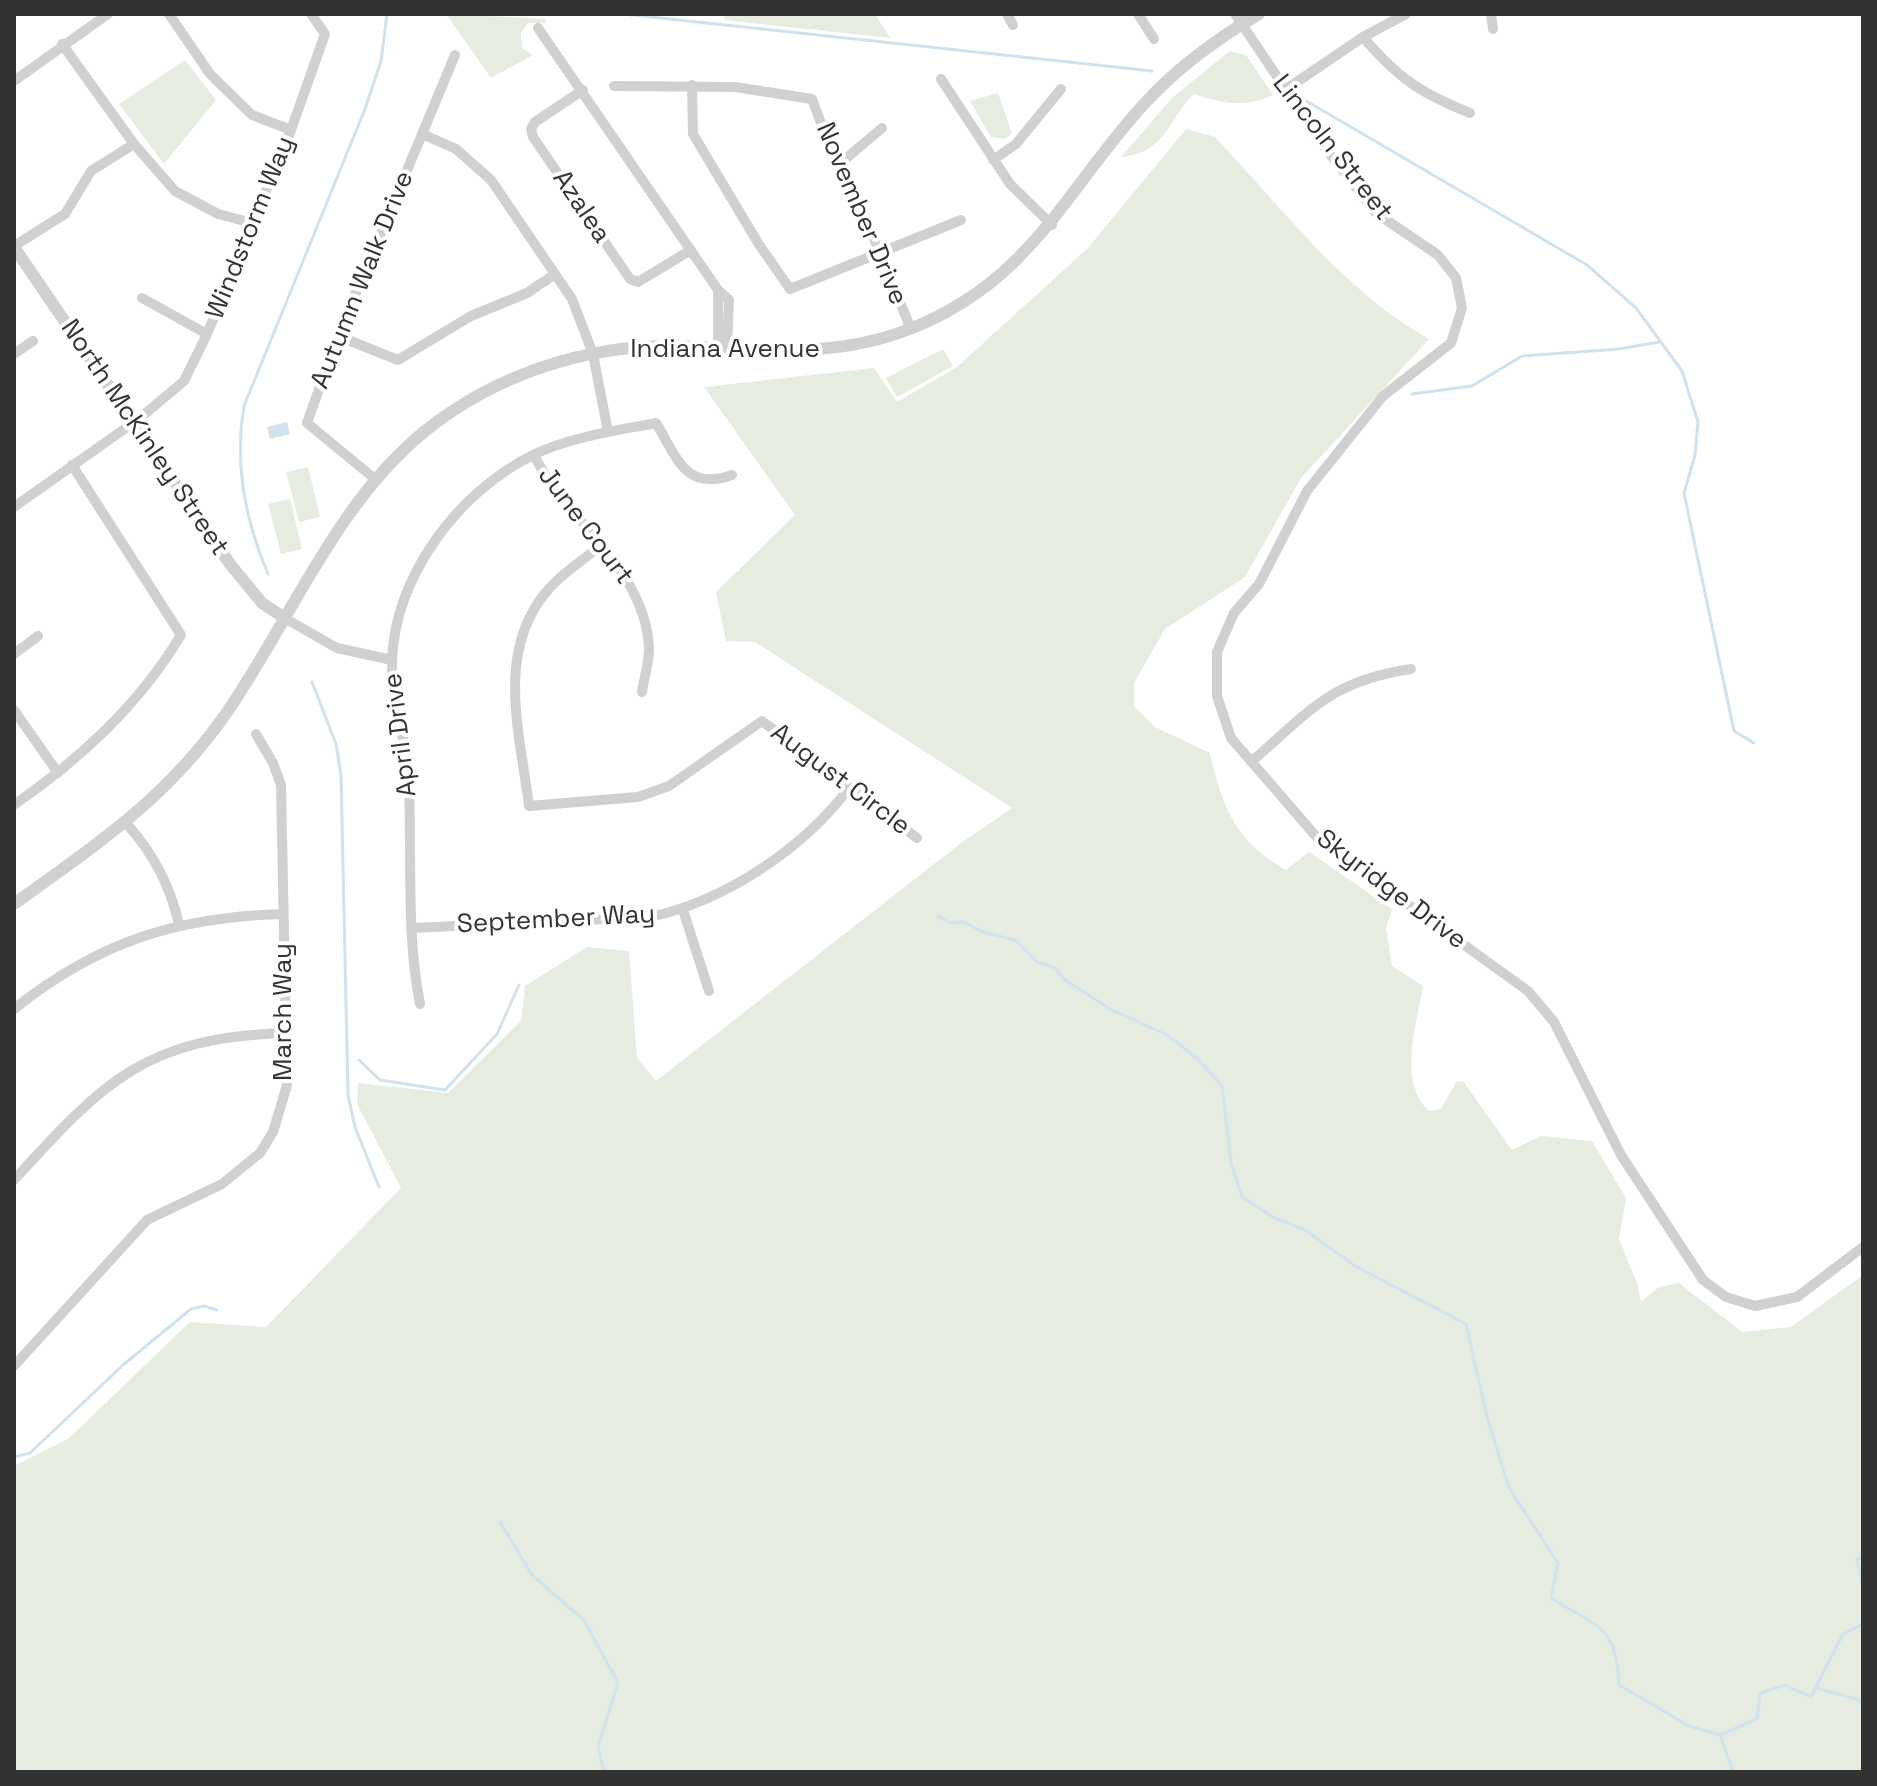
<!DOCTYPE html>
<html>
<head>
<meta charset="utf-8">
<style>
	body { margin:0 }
	#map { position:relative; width:1877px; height:1786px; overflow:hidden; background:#fff; font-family:"Space Grotesk",sans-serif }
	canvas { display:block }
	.frame { position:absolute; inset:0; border:16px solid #333; pointer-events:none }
</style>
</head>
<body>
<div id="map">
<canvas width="1877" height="1786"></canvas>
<div class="frame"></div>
</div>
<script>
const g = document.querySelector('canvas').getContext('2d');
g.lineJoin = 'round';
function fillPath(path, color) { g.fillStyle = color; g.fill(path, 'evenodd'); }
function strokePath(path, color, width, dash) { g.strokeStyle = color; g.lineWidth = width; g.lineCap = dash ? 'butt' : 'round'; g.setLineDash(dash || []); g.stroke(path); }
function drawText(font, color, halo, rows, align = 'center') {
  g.font = font + ' "Space Grotesk",sans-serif'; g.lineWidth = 8; g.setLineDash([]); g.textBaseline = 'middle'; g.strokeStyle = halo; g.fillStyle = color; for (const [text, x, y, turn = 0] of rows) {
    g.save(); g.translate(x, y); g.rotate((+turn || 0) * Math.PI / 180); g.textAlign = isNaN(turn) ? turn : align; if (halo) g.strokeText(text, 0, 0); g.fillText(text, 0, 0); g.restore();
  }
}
fillPath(new Path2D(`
	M446,14l100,5 -1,4h-17l-7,10 1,15 11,7 -42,23z
	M725,14h150l15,24 -166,-18z
	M1230,51l16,4 27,40c-30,13 -48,9 -79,-1 -28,27 -26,58 -73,63l52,-60z
	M185,60l31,40 -52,64 -45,-60z
	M998,93l14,41 -7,5 -14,-2 -21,-36z
	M1186,129l29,8c66,70 130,155 214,202l-128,139 -56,99 -80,52 -31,54v23l21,21 55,26c12,54 25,88 76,117l23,-18 83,57 -6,20 6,37 31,20c-6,38 -26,95 6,125l12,-2 15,-27 7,-1 49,69 29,-14 51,5 34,57 -7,41 18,44 4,19 18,-15 20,-4 63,49 49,-5 72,-52v497h-1849v-306l54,-27 122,-117 76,5 135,-139 -44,-84 1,-21 90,10 73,-72 4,-35 62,-39 42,4 8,107 19,23 305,-238 51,-35 -257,-166 -29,-1 -10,-49 79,-77 -91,-128 170,-19 23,34 60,-35 131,-119z
	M943,349l10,17 -56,31 -11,-19z
	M308,467l12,50 -21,5 -13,-50z
	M290,499l12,50 -21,5 -13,-50z`), '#e6ecdf');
fillPath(new Path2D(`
	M287,422l3,12 -20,5 -3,-12z`), '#cfe2ee');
strokePath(new Path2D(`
	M623,14l529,57
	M1303,99l284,166 49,43 46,63 16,51 -3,33 -11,38 50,238 20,12
	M1412,394l60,-8 50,-30 97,-7 40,-7
	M268,574c-23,-54 -34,-110 -24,-168l121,-297 16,-48 6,-47
	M312,682l24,62 5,31 7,320 7,32 24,60
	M938,916l12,7 14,-1 19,10 32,8 22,22 18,6 9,11 46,30 57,26 30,23 25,28 9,77 11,34 31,20 32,13 50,36 111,58 21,93 22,71 49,75 -7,35c45,29 66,26 68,87l70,41 31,9 37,-16 3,-26 25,-8 26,12 32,-63 20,-10
	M359,1060l21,20 65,10 52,-56 22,-49
	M14,1457l16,-4 93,-88 68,-56 13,-3 13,4
	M500,1522l32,53 52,45 34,63 -20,63 6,26
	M1863,1558l-6,1 6,28
	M1816,1688l41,11 6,5
	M1720,1735l13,37`), '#cfe2ee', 3);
strokePath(new Path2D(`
	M169,14l41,60 42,41 39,15
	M1007,14l6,11
	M1138,14l16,25
	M1235,14l90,134 51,65 62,42 18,23 6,30 -11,35 -68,53 -76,95 -48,93 -25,29 -17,39v44l14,42 89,103 208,150 26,31 67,133 82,125 23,17 29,9 42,-9 66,-50
	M1491,14l2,15
	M538,28l180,262 11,10 -2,50
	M1363,37c35,41 57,56 107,76
	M62,44l72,100 41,47 43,23 34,9
	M941,79l69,105 42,41
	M14,81l94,-67
	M692,85l1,49 65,109 32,46 171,-69
	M614,86l121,1 77,12 25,67 25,43 49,120
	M583,90l-48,32 -4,7 2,8 97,142 8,3 53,-32
	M1285,90l78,-53 43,-23
	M422,134l34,15 35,31 81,119 21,55 15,78
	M993,160l23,-16 45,-55
	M837,166l45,-38
	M14,246l51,-32 26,-43 43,-27
	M142,298l65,36
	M338,336l60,24 73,-44 56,-23 28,-19
	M718,349v-59
	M14,354l19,-13
	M534,455c33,67 112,114 115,194 0,14 -5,29 -7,43
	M375,479l-68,-56 31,-87 117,-281
	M14,507l126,-89 44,-37 23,-47 84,-204 34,-96 -14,-20
	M599,547c-17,14 -38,27 -52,44 -52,61 -27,142 -18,215l109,-9 31,-11 93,-65 155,117
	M286,619l51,29 55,12
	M14,654l24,-18
	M14,710l44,63
	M1251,762c59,-51 79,-81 160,-93
	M14,805c67,-47 125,-100 167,-170l-109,-170
	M127,824c27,31 42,59 52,100
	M683,910l26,81
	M412,928l238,-11c75,-16 153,-68 199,-129
	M420,1004c-14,-72 -8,-145 -11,-218 -1,-42 -18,-82 -17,-125 3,-85 66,-169 141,-206 37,-18 82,-24 123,-32 21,34 29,69 76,52
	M14,1009c84,-67 162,-92 269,-95
	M14,1180c90,-99 132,-143 272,-147
	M14,1366l133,-146 75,-36 38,-31 13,-21 14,-47 -6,-300 -8,-22 -17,-29`), '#d0d0d0', 10);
strokePath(new Path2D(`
	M14,247l216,317 32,39 24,16
	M14,904c82,-59 151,-104 211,-189 65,-93 110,-211 200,-284 70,-56 160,-86 249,-85 81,2 155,14 233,-16 123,-47 156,-137 237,-226 33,-36 74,-66 115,-90`), '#d0d0d0', 12);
drawText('26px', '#333', '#fff', [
	["Lincoln Street",1332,148,52],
	["Azalea",581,207,56],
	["November Drive",861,214,67],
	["Windstorm Way",251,228,-68],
	["Autumn Walk Drive",363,280,-68],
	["Indiana Avenue",725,350],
	["North McKinley Street",144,438,56],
	["June Court",585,526,53],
	["April Drive",401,735,-97],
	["August Circle",840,780,37],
	["Skyridge Drive",1391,890,37],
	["September Way",556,920,-3],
	["March Way",284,1012,-90]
]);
</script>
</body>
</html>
